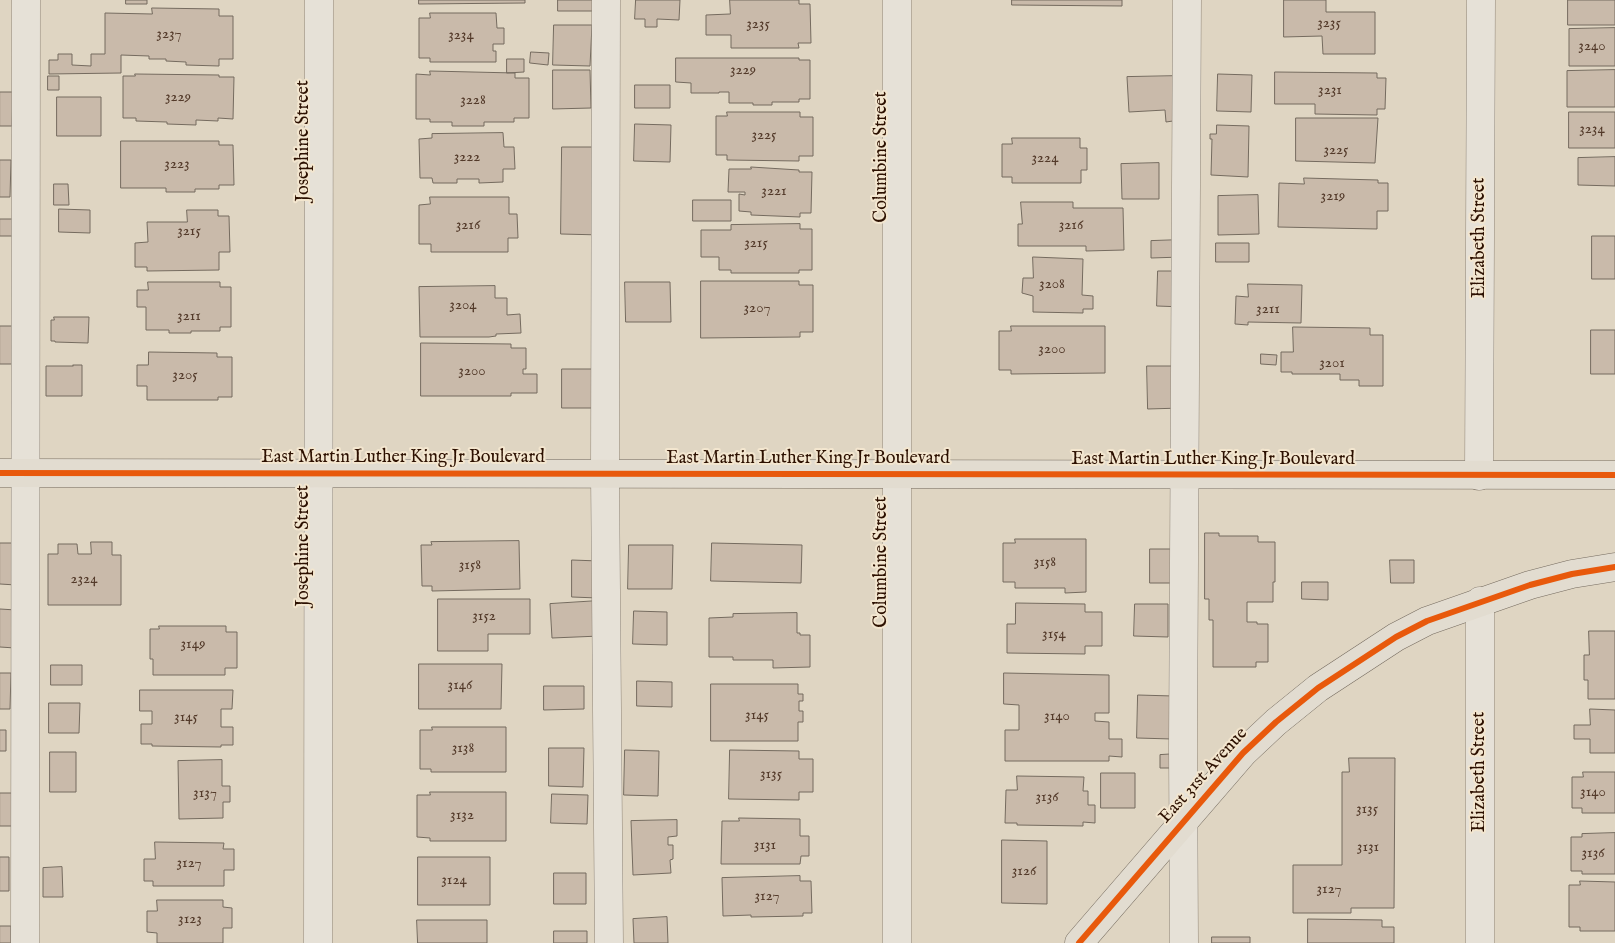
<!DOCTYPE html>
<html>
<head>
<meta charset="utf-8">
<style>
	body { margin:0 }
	canvas { display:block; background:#dfd5c2 }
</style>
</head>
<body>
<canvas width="1615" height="943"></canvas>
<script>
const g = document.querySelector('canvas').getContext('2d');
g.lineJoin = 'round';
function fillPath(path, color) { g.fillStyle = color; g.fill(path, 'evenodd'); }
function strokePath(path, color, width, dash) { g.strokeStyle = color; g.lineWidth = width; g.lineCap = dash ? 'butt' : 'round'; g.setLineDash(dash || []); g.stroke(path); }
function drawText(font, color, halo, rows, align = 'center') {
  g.font = font + ' "IM FELL English",serif'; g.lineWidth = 4; g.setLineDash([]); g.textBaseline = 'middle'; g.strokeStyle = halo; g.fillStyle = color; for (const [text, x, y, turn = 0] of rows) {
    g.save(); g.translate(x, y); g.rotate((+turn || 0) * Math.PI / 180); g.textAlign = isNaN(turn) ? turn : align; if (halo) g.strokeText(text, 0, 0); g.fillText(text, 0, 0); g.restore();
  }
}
const building = new Path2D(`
	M126,0h21v4h-21z
	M419,0h106v3l-106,1z
	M558,0h37v11h-37z
	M636,0h44l-1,20 -22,-1v8h-12v-8h-10z
	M730,0h69v4h11l1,39h-13l1,5h-68v-13h-25v-20l24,-1z
	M1012,0h110v6l-110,-1z
	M1284,0h42v12h49v42h-52l-1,-18 -38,1z
	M1568,0h47v25h-47z
	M152,8l67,1v7h14v43h-14v7l-33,-1v-3l-20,-1v-2h-17v-3l-28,-1v18l-72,1v-14h9v-6h14v11l19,1v-12h14v-41l47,1z
	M430,13h66l1,15h7v16h-11v7h3v11h-66v-4h-11v-40h11z
	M554,25h38l-2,41 -37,-1z
	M1615,28v38h-46v-37z
	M531,52l18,1 -1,12 -18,-2z
	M676,58h123v2h11v39h-11v3h-27v3h-19v-2h-24v-11h-10v1h-28v-10l-15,-1z
	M507,59h17v13l-17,1z
	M553,70h37l1,38 -38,1z
	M1615,70v37h-48v-36z
	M430,71l85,2v5h14v40h-15v4h-30v4h-32v-4h-22v-3h-14v-45l14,1z
	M1275,72l102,1v5h9l-1,31h-8v6l-62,-1v-10h-40z
	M135,74l84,1v2h15l-1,42 -15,-1v3l-22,-1v5l-29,-1v-2l-31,-1v-3h-13v-42h12z
	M1218,74l34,1 -1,37 -34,-1z
	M48,76h11v14h-11z
	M1178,76l-5,45 -7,1 -1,-12 -36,2 -2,-35z
	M635,85h35v23h-35z
	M0,92h13l-1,34h-12z
	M57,97h44v39h-44z
	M727,112h73v5h13v39h-14v5l-72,-1v-5h-11v-39h11z
	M1569,112h46v36h-46z
	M1296,118h82l-3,45 -79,-2z
	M635,124l36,1 -1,37 -36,-1z
	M1217,125l32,1 -1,51 -37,-2 1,-36h-2v-5h6z
	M503,133l1,14h10l1,22h-12v13l-24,1v-4h-22v4h-24l-1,-5h-12l-1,-39 13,-1v-4z
	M1012,138h68v10h7v22h-6v13h-69v-6h-10v-33h10z
	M121,141h98v4h14l1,40h-15v4h-24v3h-29v-4h-45z
	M562,147h32l8,88 -41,-1z
	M1615,157v29l-37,-1v-27z
	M0,160h11l-1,37h-10z
	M1159,163v36h-37l-1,-35z
	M751,167l48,3v2h13l-1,41h-11v4l-49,-2v-3l-12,-1v-17l6,1v-3h-17l1,-23h22z
	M1304,178l74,2v3h10v28h-11v18l-99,-2 1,-44 25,1z
	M54,184h14l1,21h-15z
	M1258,195l1,39 -41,1v-39z
	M430,197h79v17h8l1,24h-10v14h-77v-8h-12v-39l11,-1z
	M693,200h38v21h-38z
	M1021,202h52v6h50l1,42 -38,1v-5h-68v-22h4z
	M59,209l31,1v23l-31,-1z
	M187,210h31v6h11l1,36h-11v18l-72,1v-4h-12v-24l13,-1 -1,-20h40z
	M0,219h13v17h-13z
	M800,224v5h12v41h-13v3h-68v-3h-12v-13h-18v-27h30v-5z
	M1592,236h23v43h-23z
	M1181,240l1,17 -31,1v-17z
	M1216,243h33v19h-33z
	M1033,257l50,2 -1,36 11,1v13h-10v4l-50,-1v-16l-11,-3 1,-15h10z
	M1158,271h27l-1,36 -27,-1z
	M701,281h98v4h14v47h-13v5l-99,1z
	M148,282h72v5h11v40h-11v4h-29v2h-22v-3h-23v-23h-9v-17h11z
	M625,282h45l1,40h-45z
	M1248,284l54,1 -1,38 -53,-1v3l-13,-1 1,-28 12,1z
	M495,286v12h12v17l13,-1 1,19 -25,1v2l-7,1h-69l-1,-50z
	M54,317h35l-1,26 -33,-1v-1h-4v-21h3z
	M0,326h14v38h-14z
	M1011,326h94v47l-94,1v-4h-12v-39h12z
	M1293,327l77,1v7h13v51h-24v-6h-19v-6h-48v-2h-11v-20h12z
	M1591,330h24v44h-24z
	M421,343l90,1v4h15v21h-3v5h14v19h-26v3h-90z
	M149,352l68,1v4h15v40h-14v3h-71v-14h-10v-21h11z
	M1261,354l16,1 -1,10 -15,-1z
	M73,365h9v31h-36v-30h27z
	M1147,366h34l1,42 -34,1z
	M562,369h39v39h-39z
	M1205,533h14v3h39v6h17v40h-2v20h-26v20h10v2h11v38h-12v5h-43v-47h-4v-21h-4z
	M1015,539h71v53l-21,1v-5h-50v-6h-12v-39h12z
	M519,541l1,48 -88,2v-5h-10l-1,-41h11l-1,-3z
	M91,542h21v13h9v50h-73v-51h10v-10h19l1,10h13z
	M0,543h16v42l-16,-1z
	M712,543l90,2 -1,38 -90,-2z
	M629,545h44l-1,44h-44z
	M1150,549h27v34h-27z
	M572,560l27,1 -1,37 -26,-1z
	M1390,560h24v23h-23z
	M1302,582h26v18l-26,-1z
	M438,599h92v35h-42v17h-50z
	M598,601l2,35 -48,2 -2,-34z
	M1016,603l69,1v8h17v34h-17v8l-78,-1v-29h8z
	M1135,604h33v33l-34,-1z
	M0,609l16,1 -1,38 -15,-1z
	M634,611l33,1v33l-34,-1z
	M797,613v20h3v2h10v32l-37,1v-8h-40v-3h-24v-39l24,-1v-3z
	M159,626h67v6h11v36h-12v7h-72v-16h-3v-30h9z
	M1589,631h26v68h-27v-19h-4v-25h5z
	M419,664h83l-1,45h-82z
	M51,665h31v20h-31z
	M0,673h11l-1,36h-10z
	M1004,673l105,2v38h-14v8l14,1v17h13v18l-13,-1v5h-104v-31h14v-25l-15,-1z
	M637,681l35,1v25l-35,-1z
	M711,684h87v10h5v7h-4v10h4v11h-5v19h-87z
	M544,686h40v23l-40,1z
	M140,690h93l-1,19h-11v18h12v18h-12v2l-69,-1v-2h-11v-20h11v-13h-12z
	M1138,695l35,1 -1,43 -35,-1z
	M49,703h31l-1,30h-30z
	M1590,709l25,1v43h-25v-14h-16v-14h16z
	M432,727h74v45h-75v-3h-11v-39h12z
	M0,730h6v21h-6z
	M549,748h35l-1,39 -34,-1z
	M625,750l34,1 -1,45 -34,-1z
	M730,750l69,1v8h14v33h-14v8l-70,-1z
	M50,752h26v40h-26z
	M1177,754v14h-17v-13z
	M1349,758h46l-1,150h-43v5h-58v-48h49v-93h7z
	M222,760v26h8v16h-7v16l-44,1 -1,-58z
	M1583,772h32v41h-33v-5h-10v-31h11z
	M1101,773h34v35h-34z
	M1017,776l67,1 -1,14h5v14h7v18l-12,-1v4l-66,-1v-2h-12l1,-33h11z
	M430,792h76v49h-76v-3l-13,-1v-42h13z
	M0,793h17v33h-17z
	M552,794l36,1 -1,29 -36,-1z
	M739,818l61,1v17h9v20h-8l-1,8h-79l1,-43h17z
	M677,820v16l-9,1v8h5v14l-3,1 1,13 -38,2 -2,-54z
	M1615,833v41h-33v-3h-11v-34h11v-3z
	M1002,840l45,1v63l-45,-1z
	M155,842l69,1 -1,6h11v21h-10v16h-71v-5h-9v-22h11z
	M0,857h9v34h-9z
	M418,857h72v48h-72z
	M62,867l1,30h-20v-29z
	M554,873h32v31h-32z
	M800,876v5h11l1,32h-9v3l-52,1v-2l-28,1 -1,-38z
	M1580,881l35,1v49h-35v-4h-11v-42h11z
	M157,900h66v7l9,1v20h-9v15h-66v-10l-10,-1v-21h10z
	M667,917l1,26h-34l-1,-24z
	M1308,919l74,1v7h12v16h-86z
	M417,920h70v23h-69z
	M0,926h11v17h-11z
	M554,931h33v12h-33z
	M1212,937h38v6h-38z`);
fillPath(building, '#c9baaa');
strokePath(building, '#756b5f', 1);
const minor = new Path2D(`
	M606,0l-1,474 4,469
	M1479,476l2,-476
	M25,943l1,-943
	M318,943l1,-943
	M897,943v-943
	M1184,943l-1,-196 4,-747
	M1480,943v-342`);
const major = new Path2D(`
	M0,473l1615,2
	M1079,943l164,-190 33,-31 42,-34 78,-51 31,-16 103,-36 42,-11 43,-7`);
strokePath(minor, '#8f8578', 29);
strokePath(major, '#756b5f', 29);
strokePath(minor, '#e6e1d7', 28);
strokePath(major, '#e2dcd0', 28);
strokePath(new Path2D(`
	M0,473l1615,2
	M1079,943l164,-190 33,-31 42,-34 78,-51 31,-16 103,-36 42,-11 43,-7`), '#e8590c', 6);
drawText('15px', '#533a2a', null, [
	["3235",1329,24],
	["3235",758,25],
	["3237",169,35],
	["3234",461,36],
	["3240",1592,47],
	["3229",743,71],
	["3231",1330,91],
	["3229",178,98],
	["3228",473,101],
	["3234",1592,130],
	["3225",764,136],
	["3225",1336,151],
	["3222",467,158],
	["3224",1045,159],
	["3223",177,165],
	["3221",774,192],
	["3219",1333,197],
	["3216",468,226],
	["3216",1071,226],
	["3215",189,232],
	["3215",756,244],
	["3208",1052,285],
	["3204",463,306],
	["3207",757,309],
	["3211",1268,310],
	["3211",189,317],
	["3200",1052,350],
	["3201",1332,364],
	["3200",472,372],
	["3205",185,376],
	["3158",1045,563],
	["3158",470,566],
	["2324",84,580],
	["3152",484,617],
	["3154",1054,635],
	["3149",193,645],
	["3146",460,686],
	["3145",757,716],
	["3140",1057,717],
	["3145",186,718],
	["3138",463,749],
	["3135",771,775],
	["3140",1593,793],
	["3137",205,794],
	["3136",1047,798],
	["3135",1367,810],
	["3132",462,816],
	["3131",765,846],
	["3131",1368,848],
	["3136",1593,854],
	["3127",189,864],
	["3126",1024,872],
	["3124",454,881],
	["3127",1329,890],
	["3127",767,897],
	["3123",190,920]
]);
drawText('18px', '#2c1000', '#f3e6cf', [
	["Josephine Street",304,141,-90],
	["Columbine Street",882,157,-90],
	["Elizabeth Street",1480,238,-90],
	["East Martin Luther King Jr Boulevard",403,458],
	["East Martin Luther King Jr Boulevard",808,459],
	["East Martin Luther King Jr Boulevard",1213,460],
	["Josephine Street",304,546,-90],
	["Columbine Street",882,562,-90],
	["Elizabeth Street",1480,772,-90],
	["East 31st Avenue",1204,776,-48]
]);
</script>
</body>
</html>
